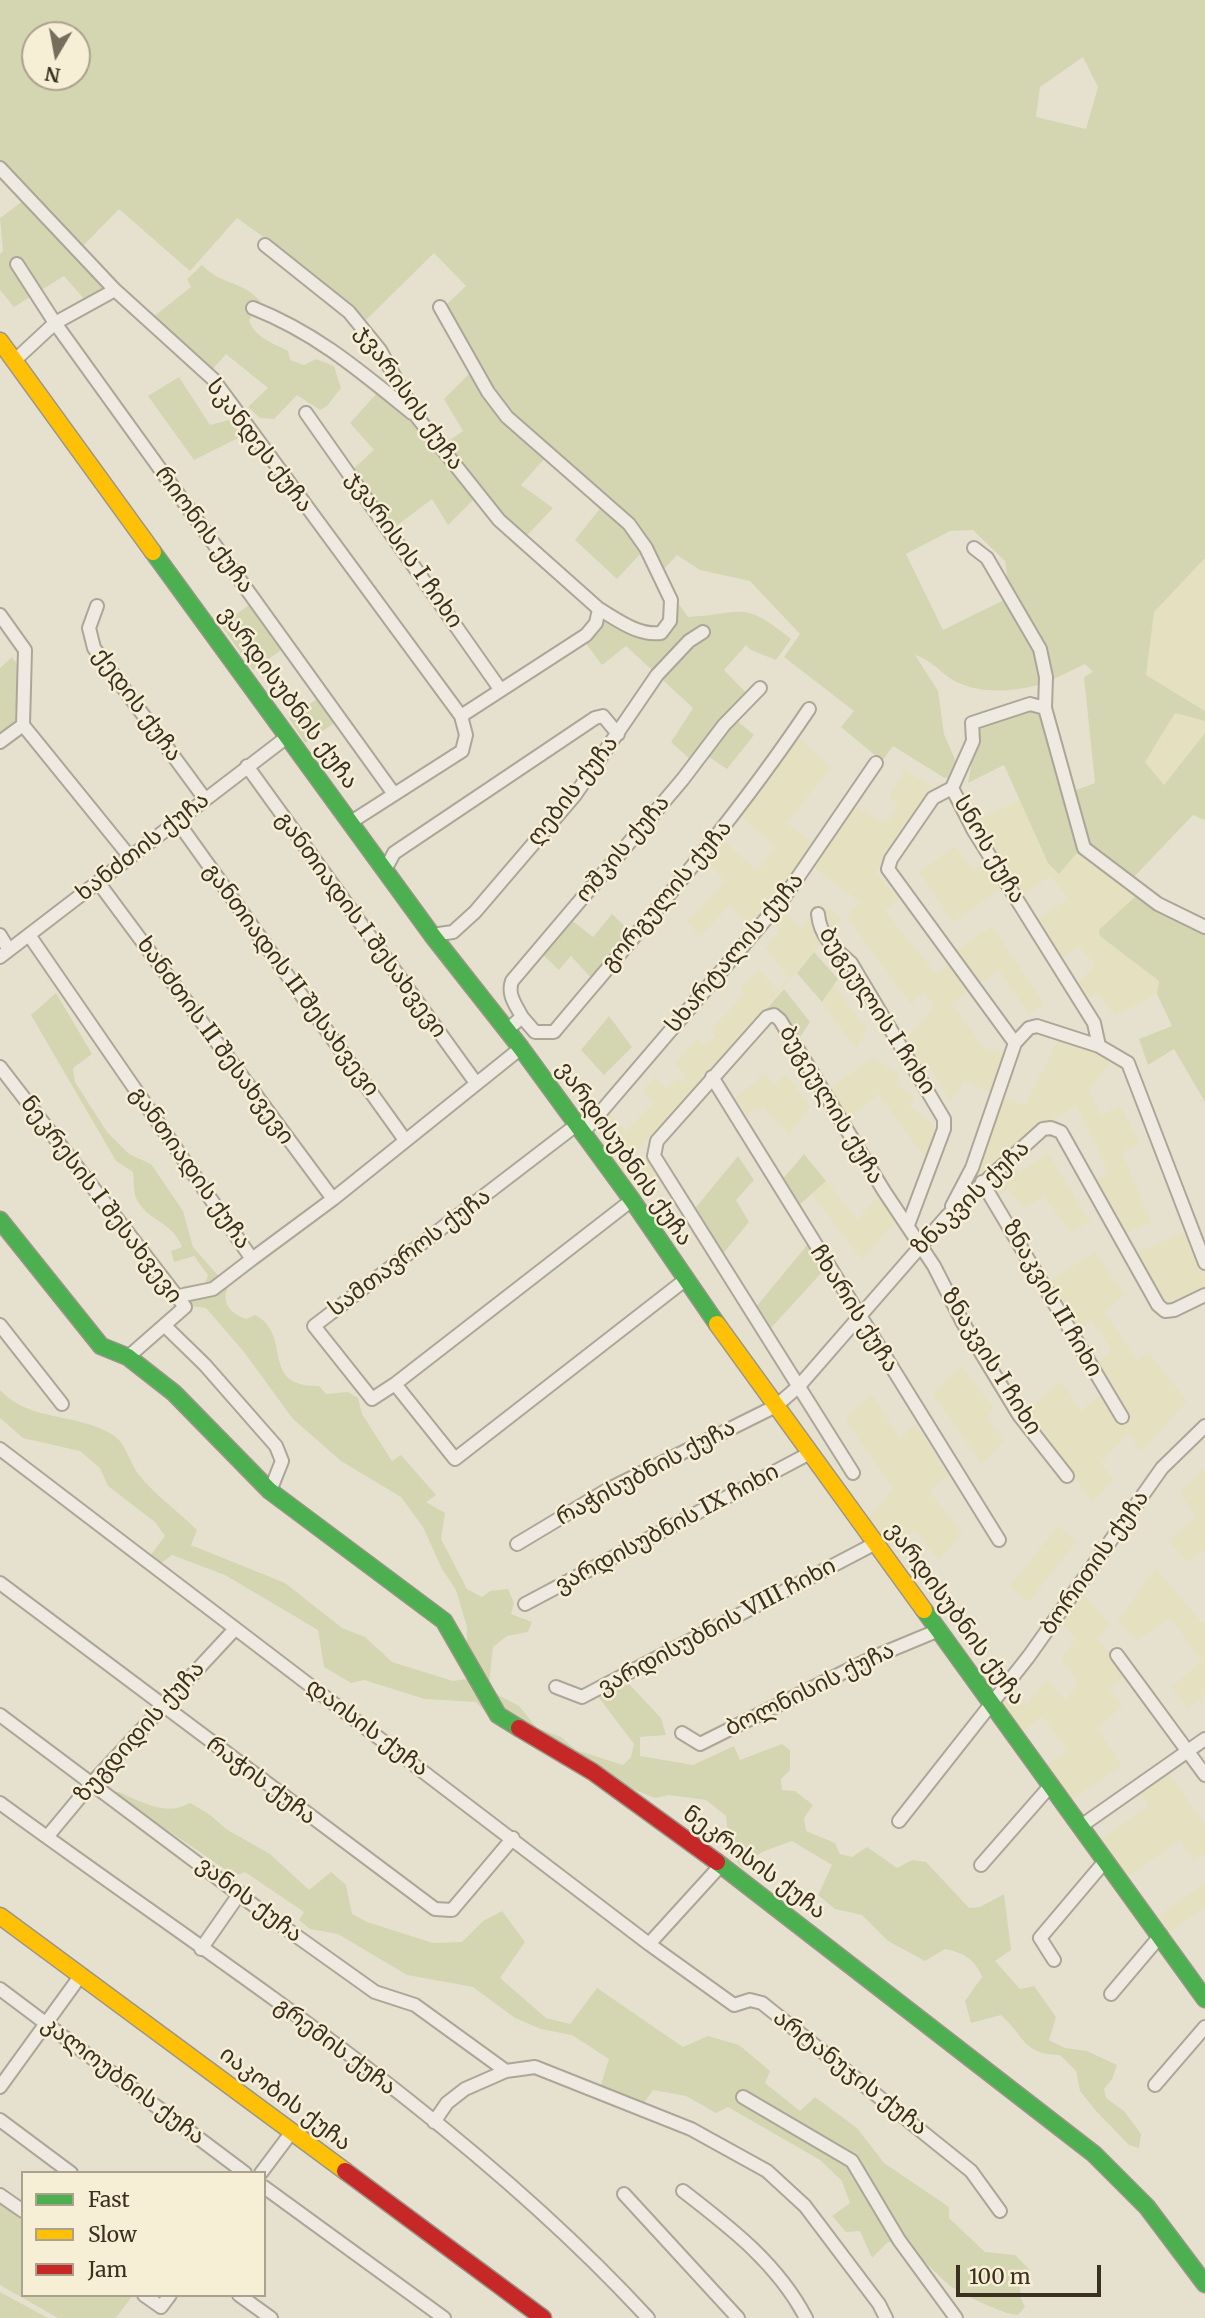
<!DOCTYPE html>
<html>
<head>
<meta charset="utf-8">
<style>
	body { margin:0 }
	#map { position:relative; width:1205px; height:2318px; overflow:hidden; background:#e6e1cf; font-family:Merriweather,serif }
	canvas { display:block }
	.legend { position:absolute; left:21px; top:2171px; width:245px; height:126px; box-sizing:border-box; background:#f6efd6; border:2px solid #aba28d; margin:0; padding:9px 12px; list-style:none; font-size:21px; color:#3b2f1f }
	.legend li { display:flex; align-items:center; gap:14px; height:35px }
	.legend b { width:35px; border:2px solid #aba28d }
	.north { position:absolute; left:21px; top:21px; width:70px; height:70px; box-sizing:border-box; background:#f6efd6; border:2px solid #aba28d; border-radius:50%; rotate:190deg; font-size:19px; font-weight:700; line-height:28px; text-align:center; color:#3b2f1f }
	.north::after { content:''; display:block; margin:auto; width:24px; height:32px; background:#776d5d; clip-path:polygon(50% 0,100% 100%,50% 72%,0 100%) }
	.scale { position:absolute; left:956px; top:2265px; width:145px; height:32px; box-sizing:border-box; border:4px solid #3b2f1f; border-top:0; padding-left:9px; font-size:21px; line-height:24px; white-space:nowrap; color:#3b2f1f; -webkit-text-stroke:5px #f6efd6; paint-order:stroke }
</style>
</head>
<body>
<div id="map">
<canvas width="1205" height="2318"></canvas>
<ul class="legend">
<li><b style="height:9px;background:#4caf50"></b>Fast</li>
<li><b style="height:9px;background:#ffc107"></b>Slow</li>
<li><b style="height:9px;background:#c62828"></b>Jam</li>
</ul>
<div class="north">N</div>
<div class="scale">100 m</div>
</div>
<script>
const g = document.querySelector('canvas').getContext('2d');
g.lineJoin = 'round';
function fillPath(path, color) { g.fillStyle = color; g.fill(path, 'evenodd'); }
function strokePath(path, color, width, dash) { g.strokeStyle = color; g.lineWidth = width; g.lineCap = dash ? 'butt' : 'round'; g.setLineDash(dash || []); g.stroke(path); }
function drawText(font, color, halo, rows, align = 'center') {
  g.font = font + ' Merriweather,"Noto Sans Georgian",serif'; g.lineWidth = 5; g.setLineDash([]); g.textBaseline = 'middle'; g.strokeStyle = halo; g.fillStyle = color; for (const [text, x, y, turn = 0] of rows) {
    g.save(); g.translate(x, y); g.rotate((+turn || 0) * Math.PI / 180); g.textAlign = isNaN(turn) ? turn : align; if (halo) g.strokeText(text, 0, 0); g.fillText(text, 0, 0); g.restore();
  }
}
fillPath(new Path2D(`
	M1205,558v153l-59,-36 7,-63z
	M1175,713l30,8v12l-41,52 -20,-22z
	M796,735l35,33 -44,55 29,22 -64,83 -22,-23 -30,32 -13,-16 38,-39 -20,-23 17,-20 35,32 19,-24 -37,-33z
	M905,770l29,17 -58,86 23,25 -14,13 51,63 13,-11 20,27 -17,14 32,44 24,6 -16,39 -27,-12 -15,20 -21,-36 -5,7 -19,-32 29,-33 -10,-15 -13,12 -64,-86 12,-17 -47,-35 41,-61 32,19 14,-19 -10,-8z
	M1022,799l26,64 11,10 21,-24 58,45 -38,36v6l59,45 -2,13 -42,22 -18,-24 -12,8 -9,-16 20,-19 -18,-19 -18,15 -24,-41 32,-21 -17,-23 -31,20 -46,-75z
	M955,846l18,24 13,-8 16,26 -49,34 -34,-50z
	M821,904l21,14 -191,224 -2,-4 -19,20 9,9 10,-10 11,18 -24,24 -40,-52 11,-11 -8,-11 11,-11 16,17 27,-28 -10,-13 13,-13 11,12 10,-11 4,4 5,-4 -11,-15 23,-24 7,7 10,-11 -4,-6 33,-34 -3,-7 18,-18 19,20 11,-12 -24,-31 14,-16 -6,-10 11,-12 16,19z
	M992,926l52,78 -15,10 -30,-44 -24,17 -23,-34z
	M834,985l33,44 -11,20 -34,-47z
	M1059,1038l38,12 13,13 -21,27 12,25 19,-9 20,37 -18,10 29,69 -30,14 -31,-54 19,-9 -33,-67 -34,19 -84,77 45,-105 22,8z
	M873,1057l27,18 -4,9 18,13 -4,9 27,22 2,7 -10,25 -15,-16 -35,-50 -33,27 -19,-30z
	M765,1073l9,12 12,-11 24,33 -21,28 -26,-28 -17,8 -11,-17z
	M1048,1153l42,68 -19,11 -27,-36 -20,12 -16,-19 -11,9 -9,-17 23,-19 8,11z
	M826,1181l31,39 23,-26 16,26 -34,40 -50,-65z
	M1189,1229l16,45v18l-42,16 -30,-54z
	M1096,1252l28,43 -19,17 32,49 11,-9 39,49 -46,51 -13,-19 -27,30 13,16 -21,23 -69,-87 37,-34 20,30 27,-23 -15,-24 19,-13 -20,-31 -16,12 -30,-49z
	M961,1366l33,42 -7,10 17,23 -22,23 -49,-70z
	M872,1394l28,45 15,-15 33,50 -18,17 32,43 -23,27 -24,-31 -25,18 -22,-30 25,-29 -48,-70z
	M1205,1469v81l-17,12 -19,-21 26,-24 -15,-25z
	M1058,1526l19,15 -48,61 -20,-15z
	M1156,1568l46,55 3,-1v73l-17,13 -16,-22 30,-25 -32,-43 -33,23 -19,-21z
	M1081,1591l29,34 -13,13 30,36 -17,15 12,18 -25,20 25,39 -51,34 -26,-34 22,-15 -24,-35 -21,16 -22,-27 8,-14 19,14 19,-26 19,21 14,-17 -18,-24 15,-21 -17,-17z
	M1169,1772l36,53v28l-11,8 -14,-21 -53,38 -27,-38 49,-35 -10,-14z
	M1205,1883v24l-35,25 -11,-16z`), '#e5e0c0');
fillPath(new Path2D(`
	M0,0h1205v558l-51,54 -8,63 59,36v10l-30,-8 -30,49 19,23 41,-52v87l-12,-5 -61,64 -42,-32 -19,-55 24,-9 -11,-106 9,-5 -8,-8 -33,16 -14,-20 3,24c-28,8 -63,11 -90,-5 -13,-9 -20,-19 -36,-24l23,36 6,43 12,28 -5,17 -8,-2 -50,-31 -11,15 -41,-34 13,-16 -70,-54 16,-23 -50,-53 -50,-11 -23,-15 -16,17 -12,-23 -136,-132 -69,-110 22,-21 -32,-33 -70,69 -95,-81 -32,-23 -47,53 -71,-62 -35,36 -84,-84zM35,35h42v42h-42zM1083,57l15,30 -12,42 -50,-12 4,-30zM973,530l32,31 4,29 7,4 -73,36 -37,-76 44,-23z
	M23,201l85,87 -23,12 -21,-24 -50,31 -14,-17v-36l3,-3 -3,-33z
	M202,265c19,20 41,16 58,36l-11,20c7,17 24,22 39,30l2,9 14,5 12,-6 18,7 7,22 -14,18 -7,4 -23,-15 -23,24 -14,-1 -12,-11 20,-19 -42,-34 -15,17 -58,-54 38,-30 -4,-8z
	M469,374l34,47 43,36 -25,28 32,23 -35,37 -44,-46 -26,26 -16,-26 -37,28 -43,-57 22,-20 -24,-27 28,-31 35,24 22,34 28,-19 -19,-32z
	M179,377l31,48 19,-5 13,16 -48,24 -46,-64z
	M602,506l25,22 15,24 -25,27 -42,-39z
	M676,600l12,17c57,-3 53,-18 103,22l-15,21 -25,-10 -5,-5 -22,25 32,33 -21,16 19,16 -27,34 -27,-18 -8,10 -21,-19 22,-34 -67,-62 -24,19 -17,-23 20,-25 44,24 12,-2 11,-12z
	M252,603l32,45 -31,22 -32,-45z
	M12,657l6,8 -3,57 -15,14v-68z
	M320,697l16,25 -31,21 -16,-25z
	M1028,707l13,3 39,139 -21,25 -11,-11 -44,-98 -36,18 11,-59z
	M1138,894l67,37v171l-31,-53 -26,16 -9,-26 33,-13 -15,-32 2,-13 -59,-45 -1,-6z
	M612,914l20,19 -40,46 -21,-23 -12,14 -17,-16 28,-35 23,18z
	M814,952l24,27 -16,23 -25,-29z
	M784,989l26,33 -13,20 -34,-29z
	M56,993l36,61 -19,14 2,14 32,50 22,22 22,10 32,47 10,36 35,40c-7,16 2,26 18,32l9,-4c39,20 3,72 64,71l7,8 22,-2 10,6 4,16 30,47 9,-6 35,40 -10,7 19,11 -4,26 26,50 15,8 8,-6 18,-2 6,14 -3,11 21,8 -4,10 -21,4 -14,11 -4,38 9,10 21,11 18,22 24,9 15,13 47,15 8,-8 3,-13 -37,-49 32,-11 32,34 5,17 -26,2v19l53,9 41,-19 6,14 42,-16 8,6v20l-9,9 1,11 13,1 18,14 -9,13 2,13 29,12 5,11 12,3 15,-10 30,21 15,-8 14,2 43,46 11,-1 24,-13 7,56 -16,11 25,28 14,-3 22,31 -7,23 16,8 22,3 30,14 -5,14 -8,10 2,9 18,13 17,23 -2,14 -10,-3 -33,-34 -16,-20 -4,-20 -16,-16c-36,0 -36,-19 -59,-40l-30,8 -6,-22 17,-24c-8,-19 -18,-24 -37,-28l-20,12 -37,-20 -26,-26 -27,-6 -17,-14 14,-30 -40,-24 -30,11 -20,16 -9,-12 2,-17 -8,-12 -1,-11 -20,-16 -37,-5 -14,3 -35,-14 -128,-65 -16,-17 -51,-3 -61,-19 -13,3 -27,-16 -6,-37 -93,-55 -53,-20 -12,9 -10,-8 15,-20 -10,-14 -47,-36 -8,-18 -20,-17 -57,-13 -23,-20v-28c31,33 77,22 113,45 12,7 17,28 26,40 16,20 40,37 58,55l-6,15 94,38 57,45 23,9 27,25 61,19 14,-2v-52l-11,-37 -14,-21 -19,-42 -22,-30 -60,-36 -48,-42 -49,-67 -38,-44 -15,-2 -8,-20 22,-3 3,-8 -14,-19 -20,6 -3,-11 11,-4c-9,-25 -34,-26 -45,-47 -4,-7 -3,-20 -4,-28l-17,-11 -85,-146z
	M609,1016l23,31 -28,28 -23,-25z
	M804,1154l22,27 -30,27 -15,-27z
	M738,1156l16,24 -18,20 13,22 -27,33 -29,-44z
	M808,1244l16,26 -54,59 -14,-22z
	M119,1792c23,10 47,25 71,11l19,11 17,15 44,25 39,36 22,-18 15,13 6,29 15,8 66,21 29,-1 21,-21 19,-10 23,31 -25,36 46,40 24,6 27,-36 86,59 25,-11 31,9 31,26 -5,12 35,28 15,-14 42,31 27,35 65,44v11l36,34 30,3 15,15 -9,8 -1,18 5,11 -7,8c-13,0 -59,-22 -69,-30 -20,-18 -34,-37 -61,-43l-16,16 -12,-27 -14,1 -14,-16 18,-13 -8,-22 -22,-21 -92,-53 -12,6 -30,-17 -33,-6 -12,17 -42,-16 10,-32 -37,-24 -31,-6 -26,-11 -42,-31 -66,-12 -69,-41 -28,-5 -11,-9 5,-8 -59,-40 -10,4 -122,-83z
	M0,2201l23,16v78h110l-17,23h-58l-58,-33z
	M0,2292l48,26h-48z`), '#d3d6b1');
const street = new Path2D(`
	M0,168l115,122
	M265,245l84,67 31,38 37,67 82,103 100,89 -3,14 -10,12 -125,81 5,19 -4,16 -111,71
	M17,264l38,59 339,471
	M440,307l48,85 19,25 122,107 17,24 25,52 -1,21 -9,12c-23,3 -43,-13 -62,-24
	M253,308c63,25 106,62 159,105
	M14,361l41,-38 60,-33 98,89 248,337
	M306,413l194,276
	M974,548l13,10 53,91 6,28 -1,31
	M97,606l-8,22 5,20 111,151
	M0,615l25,35 -2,75 107,132
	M0,742l23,-17
	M247,766l229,317
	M952,788l21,-47 -1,-18 58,-19 15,4 39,140 74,56 47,23
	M177,821l228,319
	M385,870l9,-17 201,-135 8,-2 15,18
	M98,882l235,317
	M818,914c2,23 17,35 33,49l93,156v10l-36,96
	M0,935l9,15
	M29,935l223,324 81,-60 188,-151
	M432,935l21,-3 22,-20 100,-117 82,-120 32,-34 14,-9
	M0,957l287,-220
	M522,1017c-6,-12 -15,-22 -10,-36l171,-202 41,-54 36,-37
	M507,1030l15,-13 13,15h19c89,-106 178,-208 255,-323
	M1015,1043l-127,-174 3,-10 42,-61 19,-10 22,43 120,192 5,23
	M0,1067l185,240 -57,50
	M712,1077l287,463
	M575,1126l-261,200 58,73 23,-15 60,75 230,-179
	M582,1134l201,-235 93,-136
	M982,1182l140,235
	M952,1206l20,-38 43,-125 14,-15 8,-2 62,20 29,17 77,200
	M179,1296l34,-7 39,-30
	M0,1325l62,79
	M165,1326l40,39 71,81 6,15 -12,30
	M395,1384l237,-184
	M0,1449l649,495 85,61 16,-5 12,3 209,168 29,40
	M853,1473l-199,-317 3,-15 110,-124 7,-2 6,5 104,171 50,75 29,57 56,92 48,61
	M517,1544l90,-54 169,-84 23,-20 148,-170 96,-87 8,-1 10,4 97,173 7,6 9,-1 31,-15
	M0,1583l435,326 17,1 61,-72
	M525,1604l285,-151
	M1117,1655l88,120
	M556,1687l26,10 294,-154
	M0,1715l260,195 115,82 40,13 91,66
	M682,1733l18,11 174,-87 65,-27
	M0,1803c221,162 461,312 648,515
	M899,1821l130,-165 133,-188 43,-42
	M1081,1826l124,-87
	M47,1837l44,-53 144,-155
	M981,1865l70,-80
	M649,1944l72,-79
	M201,1949l39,-56
	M1054,1960l-14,-22 66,-78
	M0,1989l245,184
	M1111,1994l50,-59
	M1155,2085l50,-58
	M0,2087l81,-112
	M743,2097l109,64 47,79 57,78
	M0,2120l71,53
	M434,2122l13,-19 18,-14 41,-18 29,-4 156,62 76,42 38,35 74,98 7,14
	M261,2173l30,-40
	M264,2187l180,131
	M683,2191c48,37 95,73 123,127
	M624,2194l114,124
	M0,2195l23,16
	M144,2295l17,12
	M239,2295l32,23
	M161,2307l9,-12`);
const fast = new Path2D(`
	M153,552l279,383 89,113 111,152 85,124
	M0,1220l101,126 27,11 46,36 96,98 174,130 54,94 21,13
	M924,1610l281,389
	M717,1862l377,292 53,53 58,77`);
const slow = new Path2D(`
	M0,341l153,211
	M717,1324l207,286
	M0,1916l345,255`);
const jam = new Path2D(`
	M519,1728l74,44 124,90
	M345,2171l198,147`);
strokePath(street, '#aba698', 16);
strokePath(fast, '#9b9588', 19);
strokePath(slow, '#9b9588', 19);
strokePath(jam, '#9b9588', 19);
strokePath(street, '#eeeae1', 12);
strokePath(fast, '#4caf50', 16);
strokePath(slow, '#ffc107', 16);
strokePath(jam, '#c62828', 16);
drawText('23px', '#3b2f1f', '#f6efd6', [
	["ჯვარისის ქუჩა",409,398,55],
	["სკანდეს ქუჩა",259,446,53],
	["რიონის ქუჩა",204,530,54],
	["ჯვარისის I ჩიხი",404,550,55],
	["ვარდისუბნის ქუჩა",288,698,54],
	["ქედის ქუჩა",137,705,54],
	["ღების ქუჩა",573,791,-52],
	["ხანძთის ქუჩა",143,847,-38],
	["ოშკის ქუჩა",623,849,-50],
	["სნოს ქუჩა",989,850,60],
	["გორგულის ქუჩა",667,896,-50],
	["განთიადის I შესახვევი",361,925,54],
	["სხარტალის ქუჩა",735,953,-50],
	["განთიადის II შესახვევი",291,980,54],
	["ბუგეულის I ჩიხი",877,1011,57],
	["ხანძთის II შესახვევი",215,1041,54],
	["ბუგეულის ქუჩა",831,1105,59],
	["ვარდისუბნის ქუჩა",624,1154,55],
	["განთიადის ქუჩა",190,1168,55],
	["ზნაკვის ქუჩა",971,1198,-44],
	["ნეკრესის I შესახვევი",101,1200,53],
	["სამთავროს ქუჩა",410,1253,-37],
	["ზნაკვის II ჩიხი",1052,1299,60],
	["ჩხარის ქუჩა",854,1309,58],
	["ზნაკვის I ჩიხი",991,1362,58],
	["რაჭისუბნის ქუჩა",646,1473,-28],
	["ვარდისუბნის IX ჩიხი",667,1529,-28],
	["ბორითის ქუჩა",1095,1563,-55],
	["ვარდისუბნის ქუჩა",955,1614,54],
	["ვარდისუბნის VIII ჩიხი",717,1627,-28],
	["ბოლნისის ქუჩა",810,1690,-26],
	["დაისის ქუჩა",367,1728,37],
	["ზუგდიდის ქუჩა",140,1732,-48],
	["რაჭის ქუჩა",261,1781,37],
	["ნეკრისის ქუჩა",754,1863,37],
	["ვანის ქუჩა",249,1900,37],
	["გრემის ქუჩა",335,2047,37],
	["არტანუჯის ქუჩა",850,2073,38],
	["კალოუბნის ქუჩა",123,2081,37],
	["იაკობის ქუჩა",285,2099,37]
]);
</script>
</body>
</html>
